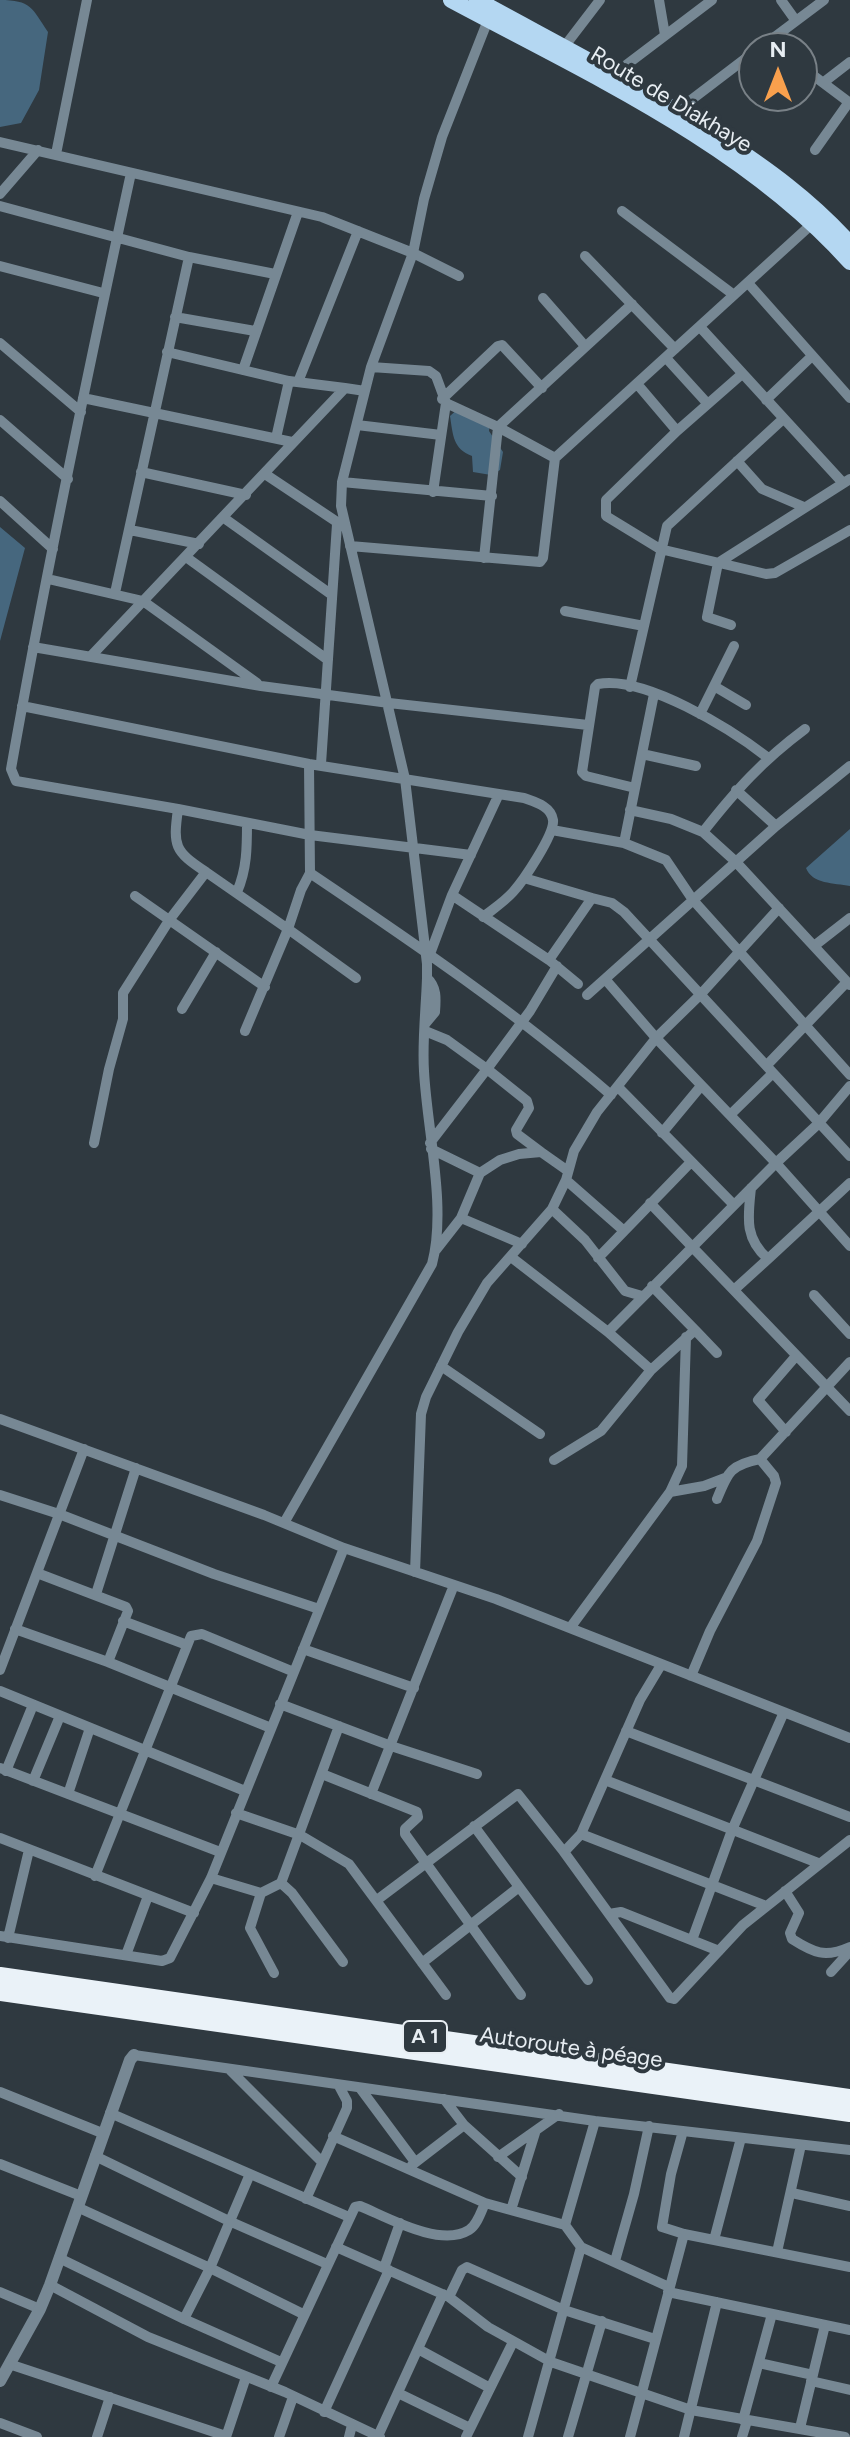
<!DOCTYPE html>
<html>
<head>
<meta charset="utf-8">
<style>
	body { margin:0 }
	#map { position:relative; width:850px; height:2437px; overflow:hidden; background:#2f3940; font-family:Figtree,sans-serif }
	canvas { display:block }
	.north { position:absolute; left:738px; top:32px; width:80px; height:80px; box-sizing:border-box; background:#2f3940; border:2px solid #798187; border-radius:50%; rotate:0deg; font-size:22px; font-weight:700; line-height:32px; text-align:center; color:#e7edf2 }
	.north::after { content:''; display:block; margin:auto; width:28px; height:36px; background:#f9a04d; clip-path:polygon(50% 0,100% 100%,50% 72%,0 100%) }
</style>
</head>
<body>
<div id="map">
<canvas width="850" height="2437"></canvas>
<div class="north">N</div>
</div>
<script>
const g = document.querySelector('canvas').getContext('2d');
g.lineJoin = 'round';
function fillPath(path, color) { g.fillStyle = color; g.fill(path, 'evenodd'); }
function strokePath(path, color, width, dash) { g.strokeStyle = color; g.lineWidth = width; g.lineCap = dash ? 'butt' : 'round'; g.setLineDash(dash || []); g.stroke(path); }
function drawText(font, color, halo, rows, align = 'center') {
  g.font = font + ' Figtree,sans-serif'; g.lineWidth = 8; g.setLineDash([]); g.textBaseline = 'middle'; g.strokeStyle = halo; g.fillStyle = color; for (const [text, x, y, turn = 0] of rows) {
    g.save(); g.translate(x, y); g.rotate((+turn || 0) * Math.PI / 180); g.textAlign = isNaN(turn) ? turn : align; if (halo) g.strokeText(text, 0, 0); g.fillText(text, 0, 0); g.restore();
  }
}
fillPath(new Path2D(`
	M0,0c31,0 32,8 48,32l-9,58 -18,33 -21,4z
	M461,406l29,15 -1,10 14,21 -3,18 -9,5 -18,-3 -1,-16c-19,-7 -19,-21 -22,-40z
	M0,527l25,21 -25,93z
	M850,829v57c-16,-3 -38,-2 -44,-18z`), '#46677e');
strokePath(new Path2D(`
	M659,0l6,35
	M781,0l15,21
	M564,47l36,-47
	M760,48l64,-48
	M802,67l48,36
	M613,75l99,-75
	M824,82l26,-20
	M674,113l80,-61
	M0,142l322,75 91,36 46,23
	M815,150l34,-48
	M56,154l31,-154
	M131,173c-43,198 -85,397 -120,596l5,12 162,28 132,26 161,20
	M0,194l38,-44
	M0,206l189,51 86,17
	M622,211l112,84
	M585,256l90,93
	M0,266l103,27
	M748,283l102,115
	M543,298l42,48
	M175,317l80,14
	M700,327l143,156
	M0,343l81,69
	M167,352l122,29 56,7
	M667,359l40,44
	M371,367l58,4 7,5 10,27 52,24 57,31
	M243,370l55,-158
	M742,374l-65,57 -71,69v16l54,33 106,25 9,-1 75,-43
	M298,382l60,-151
	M638,385l39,46
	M83,398l209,44
	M442,399l56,-53 4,-1 40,43
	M766,400l46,-44
	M0,420l68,59
	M357,425l84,10
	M276,438l13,-57
	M737,461l25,28 42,18
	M141,472l105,23
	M265,474l78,52
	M342,482l150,14
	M433,492l13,-89
	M0,501l53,48
	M224,518l108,77
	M130,530l69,14
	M350,546l190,16 3,-4 12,-100 258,-235
	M186,557l142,103
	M484,558l14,-131 134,-123
	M48,579l95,22 114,82
	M115,593l74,-336
	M565,611l79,15
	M731,625l-24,-8 11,-54 132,-84
	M33,647l228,39 128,17 199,22
	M91,656l254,-268 20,3
	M714,686l32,19
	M630,687l37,-161 116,-107
	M22,706l287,58 215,34c11,4 27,8 29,22 2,14 -30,61 -40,72 -9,10 -20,17 -30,25
	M700,714l34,-68
	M642,754l54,12
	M321,764l16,-240
	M635,788l-49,-12 -4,-4 13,-85 3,-3c46,-9 133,45 169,73
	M736,790l40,36 74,-60
	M178,809c-5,37 -4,42 28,63
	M630,810l41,9 32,13 32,29 115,124
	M552,830l72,13 42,17 27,40 157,175
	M703,832c33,-42 59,-71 102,-103
	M624,843l30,-149
	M310,873c104,70 207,140 301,222
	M524,878l68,20 -43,62
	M237,892c10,-23 10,-45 10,-69
	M452,895l97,65 29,24
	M135,896l130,91
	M592,898l20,5 12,9 226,244
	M814,946l36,-28
	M430,954l22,-59 47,-101
	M605,979l51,59 120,125 74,83
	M587,995l189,-169
	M182,1009l34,-57
	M425,1024l10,-12c1,-13 2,-25 -8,-34v-14l-22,-185 -64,-273 1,-24 29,-115 42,-114 11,-54 18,-62 46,-117
	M245,1031l43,-102 68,49
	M425,1031l22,9 40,29 43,-58 27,-45
	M767,1065l80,-83
	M619,1088l115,117
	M730,1115l43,-42
	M662,1133l39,-47
	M94,1143l15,-74 14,-50v-26l47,-74 36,-47 82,57 13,-39 9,-17 -1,-109
	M430,1143l57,-74 40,32 2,7 -13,22 1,4 24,18 -22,2 -19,6 -20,13 -19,45 -25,32
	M431,1149l49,24
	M541,1152l27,19
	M566,1180l57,50
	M650,1203l200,208
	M552,1209l33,31 40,51 17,5
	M461,1218l61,26
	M511,1257l97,75 43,38
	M598,1258l93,-96
	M768,1259l82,-76
	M735,1289l33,-30c-24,-21 -20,-42 -17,-71
	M814,1295l36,39
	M695,1330l22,23
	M608,1332l168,-169 42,-39 32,-38
	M441,1366l99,68
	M0,1419l264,96 80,33 152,51 354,139
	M786,1432l-28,-32 38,-44
	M554,1460l47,-29 50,-61 44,-40 -43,-44
	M670,1492l34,-6 21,-8
	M0,1495l59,19 155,60 105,35
	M717,1499c11,-27 13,-34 43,-40l90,-97
	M284,1523l148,-259c15,-56 -5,-134 -8,-193 -2,-30 2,-62 3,-93
	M415,1572l6,-158 5,-17 32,-65 29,-49 65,-74 14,-29 8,-29 23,-39 59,-74 44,-43 79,-87
	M37,1573l89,34 2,4 -20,51
	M96,1594l40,-126
	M123,1621l64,24
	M570,1628l100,-136 12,-26 4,-129
	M15,1629l93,33 163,66
	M303,1649l111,39
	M0,1670l84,-221
	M691,1676l19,-45 47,-90 19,-58 -2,-7 -14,-17
	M0,1691l245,100
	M280,1704l111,42 86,28
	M626,1731l224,86
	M0,1768l220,84
	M6,1771l27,-66
	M322,1774l95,38 1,5 -13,12v5l116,161
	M605,1780l213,83
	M33,1781l27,-65
	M68,1794l22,-66
	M371,1794l83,-209
	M236,1813l64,22 49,29 97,131
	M474,1826l114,154
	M581,1834l185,72
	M0,1838l194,75
	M564,1852l17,-18 59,-134 21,-35
	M95,1876l96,-240 11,-2 92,38
	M211,1878l50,15 20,-10 58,-157
	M281,1883l11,10 51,69
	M785,1891l14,22 -9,20 2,6c22,14 33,19 58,8
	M261,1893l-11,35 24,45
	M377,1900l141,-106 46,58 45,62 12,-2 98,39
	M609,1914l61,84 4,1 69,-74 107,-85
	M0,1936l162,25 8,-3 41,-80 133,-330
	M8,1938l21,-88
	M692,1940l40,-110 52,-118
	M126,1955l22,-59
	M422,1963l97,-76
	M831,1972l19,-21
	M134,2055l461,66 255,29
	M230,2070l92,92
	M360,2088l55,74
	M0,2092l102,41
	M444,2099l20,26 58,52
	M110,2113l239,104
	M683,2131l-12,43 -9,53 22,7 166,33
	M333,2136l152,67 80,22 16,22 88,40
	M95,2156l134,65 98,43
	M498,2157l61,-43
	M0,2164l81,32
	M412,2165l52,-40
	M792,2193l58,13
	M306,2199l41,-91v-7l-8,-15
	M77,2207l133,61 93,46
	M511,2210l24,-77
	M565,2225l30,-104
	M714,2240l27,-102
	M336,2247l113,50 39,30 63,35 140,48 154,27
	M777,2252l24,-107
	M59,2258l125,61 97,43
	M615,2261l19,-67 15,-68
	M384,2268l16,-45
	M50,2285l98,52 137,55 95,45
	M0,2292l40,17
	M668,2292l182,38
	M449,2297l13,-27 5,-3 97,43 91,29
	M184,2319l26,-51 40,-94
	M418,2349l72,39
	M759,2363l54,12
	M9,2364l217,72
	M811,2381l39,9
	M271,2387l84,-180 5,-1c27,11 80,42 109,24 8,-5 12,-18 16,-27
	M398,2393l72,35
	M324,2412l65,-142
	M743,2420l29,-106
	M0,2423l37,14
	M800,2428l25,-103
	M378,2436l65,-142
	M97,2437l13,-40
	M226,2437l20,-60
	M279,2437l14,-40
	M349,2437l3,-12
	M466,2437l47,-95
	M528,2437l53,-190
	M568,2437l34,-116
	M630,2437l54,-203
	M684,2437l33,-135
	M742,2437l5,-16`), '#778894', 10);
strokePath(new Path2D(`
	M0,2381l40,-72 10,-24 80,-225 4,-5`), '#778894', 12);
strokePath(new Path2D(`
	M451,0c136,73 295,145 399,262
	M477,0c80,44 163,86 240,136 49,32 94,64 133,108`), '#b4d7f2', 16);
strokePath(new Path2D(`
	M0,1976l850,122
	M0,1992l850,121`), '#eaf2f8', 18);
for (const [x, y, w] of [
	[425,2037,44]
]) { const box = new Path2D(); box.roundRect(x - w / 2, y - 16, w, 32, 6); g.fillStyle = '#2f3940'; g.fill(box); strokePath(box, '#e7edf2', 2); }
drawText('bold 20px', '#e7edf2', null, [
	["A 1",425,2037]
]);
drawText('22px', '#e7edf2', '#2f3940', [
	["Route de Diakhaye",671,100,31],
	["Autoroute à péage",571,2048,8]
]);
</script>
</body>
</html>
